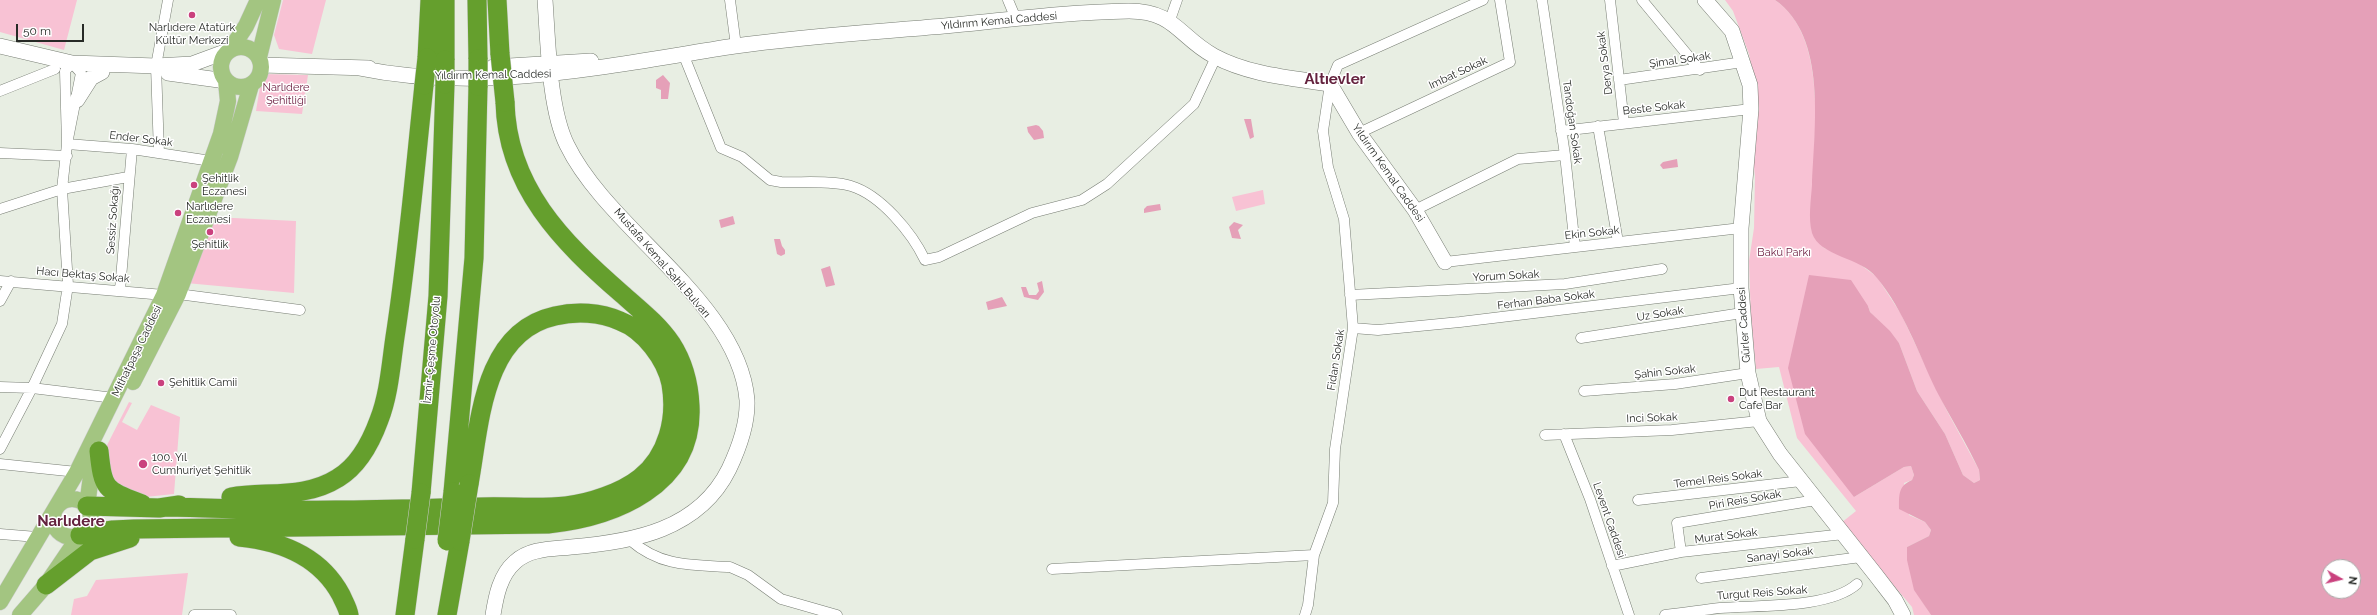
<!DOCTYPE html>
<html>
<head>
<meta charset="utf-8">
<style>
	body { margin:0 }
	#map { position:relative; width:2377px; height:615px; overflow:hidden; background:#e8eee3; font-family:Raleway,sans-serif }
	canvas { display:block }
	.north { position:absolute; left:2321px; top:559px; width:40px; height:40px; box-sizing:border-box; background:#fff; border:1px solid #a9aaa8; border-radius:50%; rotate:98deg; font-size:11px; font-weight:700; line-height:16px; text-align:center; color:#272a26 }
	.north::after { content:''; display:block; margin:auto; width:14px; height:18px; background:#ca417e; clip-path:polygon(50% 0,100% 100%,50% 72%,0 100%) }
	.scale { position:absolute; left:16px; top:24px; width:68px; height:18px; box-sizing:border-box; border:2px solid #272a26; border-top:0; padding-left:5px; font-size:12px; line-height:14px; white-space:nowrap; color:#272a26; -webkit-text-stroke:3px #fff; paint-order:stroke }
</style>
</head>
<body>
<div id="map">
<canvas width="2377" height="615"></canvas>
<div class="north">N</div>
<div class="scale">50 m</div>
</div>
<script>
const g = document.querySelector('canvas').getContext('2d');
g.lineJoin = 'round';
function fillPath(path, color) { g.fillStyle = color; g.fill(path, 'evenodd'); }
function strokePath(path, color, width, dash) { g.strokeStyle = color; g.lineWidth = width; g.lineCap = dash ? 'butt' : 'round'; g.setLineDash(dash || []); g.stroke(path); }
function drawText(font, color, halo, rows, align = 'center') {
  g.font = font + ' Raleway,sans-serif'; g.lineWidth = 3; g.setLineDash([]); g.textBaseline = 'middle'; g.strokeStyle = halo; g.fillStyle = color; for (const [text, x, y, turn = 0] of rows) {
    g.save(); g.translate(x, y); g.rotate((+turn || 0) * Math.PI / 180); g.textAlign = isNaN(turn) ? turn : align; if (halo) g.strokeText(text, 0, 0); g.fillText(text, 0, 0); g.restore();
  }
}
fillPath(new Path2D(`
	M0,0h77l-13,50 -64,-18z
	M283,0h43l-14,54 -33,-5 -5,-14z
	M1725,0h50c62,43 33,166 37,232l12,16 30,12 23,17 24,37 46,97 32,59 1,10 -6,3 -11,-8 -18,-41 -28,-43 -18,-48 -29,-31 -2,-6 -14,191 50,-30 7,-1 3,9 -2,5 -8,3 5,32 16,7 6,8 -2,6 -22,11 13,51 11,17h-17l-2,-8 -71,-84 15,-12 -59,-73 -18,-71 -23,2 -5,-48 -2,-60 5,-33 1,-52 -2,-16 4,-62 -8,-44 -16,-43z
	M262,74l46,1 -6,39 -46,-3z
	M1263,190l2,14 -29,7 -4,-14z
	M213,217l83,4 -2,72 -108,-10z
	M129,402l3,1 -10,19 15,8 14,-25 29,12 -6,77 -38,4 -28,-15 -5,-30z
	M188,573l-6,42h-111l3,-16 13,-3 9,-16z`), '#f8c2d4');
fillPath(new Path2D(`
	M1775,0h602v615h-446l-17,-25 -7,-30v-13l22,-11 2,-6 -6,-8 -26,-13c0,-14 -1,-23 13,-29l2,-5 -3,-9 -7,1 -50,30 -49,-63 -17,-66 21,-93 42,5 17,26 2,6 20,19 9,12 18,48 28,43 18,41 11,8 6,-3 -1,-10c-13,-28 -29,-53 -43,-80 -18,-38 -32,-79 -59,-112 -16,-21 -57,-21 -65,-45 -4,-15 -1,-33 0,-48 2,-57 16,-148 -37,-185zM2329,567h24v24h-24z
	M663,75l7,8 -2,16h-7v-9l-5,-2v-8z
	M1441,77l4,7 -14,6 -3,-7z
	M1244,119h7l3,18 -4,2z
	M1036,125l3,1 4,5 1,7 -10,2 -6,-8 -1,-5z
	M1677,159l1,8 -15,2 -3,-4 3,-3z
	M1160,204l1,6 -17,3v-4l3,-3z
	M733,216l2,8 -14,4 -2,-8z
	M1234,222l9,3 -5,5 3,9 -9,-1 -3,-11z
	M774,239h6l2,7 3,4v4l-4,2 -4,-2z
	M830,266l5,19 -9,2 -5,-18z
	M1042,281l2,11 -6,8 -14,-3 -3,-10h5l3,8h7l3,-4 -2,-8z
	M1002,297l5,9 -19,4 -2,-8z`), '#e5a0b8');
const street = new Path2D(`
	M730,0l6,46
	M1008,0l8,19
	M1542,0l23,155 10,92
	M1610,0l14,123
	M1642,0l58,70
	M1170,20l7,-20
	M684,56l37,92 21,9 28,23 11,2c18,1 53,-2 70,4 30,9 61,47 74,74l14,-3 93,-44 50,-13 25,-16 87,-80 22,-47
	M1619,80l124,-18
	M0,91l55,-22
	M1598,126l20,116
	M1561,131l190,-22
	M1359,133l151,-71 -10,-62
	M67,144l65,5 79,12
	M0,153l67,3
	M159,153l-3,-87 12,-66
	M0,209l62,-20 66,-12
	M1415,210l103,-51 47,-4
	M1445,262l296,-34
	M0,281l164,14
	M120,290l12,-141
	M178,294l122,16
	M1350,295l215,-11 97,-15
	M0,301l11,-20
	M1353,328l25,2 82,-8 281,-34
	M1581,338l161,-25
	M0,387l32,1 82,10
	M1584,391l91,-7 73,-11
	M1564,434l26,65 39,116
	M1545,435l127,-5 87,-9
	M0,449l32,-61 30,-64 6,-39 -6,-96 5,-45 -2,-73 7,-8 9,10 -14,71
	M0,464l77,8
	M1638,500l163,-19
	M0,534l37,3
	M630,540c31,27 61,25 100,27l18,8 33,24 56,16
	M1681,552l-4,-29 139,-23
	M1612,566l69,-14 163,-18
	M1052,569l262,-14
	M1701,578l160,-21
	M194,615h37
	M1305,615l3,-10 6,-50 19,-52 2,-54 18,-121 -9,-109 -16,-52 -5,-36 7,-47 8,-19 145,-65
	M1665,615c19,-2 37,-5 55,-7 37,-3 109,1 137,-24`);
const secondary = new Path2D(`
	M1705,0l27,31 18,54 1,24 -10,119v60l7,85 11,48 21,33 95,120 20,26 8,15
	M0,46l72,17 84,3 36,-2 38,-14
	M261,65l108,3
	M493,67l98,-6
	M359,68c125,26 252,-3 376,-22 69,-10 140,-14 209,-20 62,-6 123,-14 185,-15 46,0 50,26 85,45 35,19 78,22 116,28l29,49 56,77 30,52
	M168,73l58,8
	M77,100l14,-22 11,-6
	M493,615c3,-19 7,-40 22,-53 15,-14 38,-13 56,-15 62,-5 128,-17 158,-78 10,-21 19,-46 18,-69 -8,-98 -139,-170 -180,-255 -18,-36 -19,-104 -22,-145`);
const primary = new Path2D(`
	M221 67a20 20 0 1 1 40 0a20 20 0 1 1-40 0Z
	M230,50l16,-24 12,-26
	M259,57l14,-57
	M133,382l45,-88 52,-137 21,-72
	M53 518a19 19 0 1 1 38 0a19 19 0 1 1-38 0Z
	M87,506l4,-30 8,-23
	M0,602l77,-130 87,-177 57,-161 7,-33 -2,-20
	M20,615l26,-30 34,-50`);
const highway = new Path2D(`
	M445,0v60
	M477,0l1,59
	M497,0l3,54
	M427,58l3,-58
	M99,451c4,39 6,39 43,53
	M453,492l21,-234 4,-172
	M421,493l17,-197 7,-212
	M231,497c36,-6 74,2 107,-19 20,-12 33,-36 41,-58 10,-25 12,-56 16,-83 13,-84 20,-168 29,-252
	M87,506l72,2 20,-3
	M167,507c56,1 112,4 169,3 48,0 97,-2 145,-3 28,-1 57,2 85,-1 24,-3 55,-13 74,-28 28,-22 37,-60 31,-94 -5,-25 -27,-54 -51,-63 -20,-9 -44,-10 -65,-5 -73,16 -75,108 -86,168
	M80,535l33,-5 21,-1 414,-5c66,-7 146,-38 142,-118 -1,-23 -6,-43 -19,-63 -13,-19 -31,-33 -49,-49 -60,-52 -115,-107 -117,-192
	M239,537c42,4 81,19 102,58 3,7 7,13 8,20
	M46,585l44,-34 40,-13
	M405,615l10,-76
	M447,615l13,-74`);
strokePath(street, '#777d73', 11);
strokePath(secondary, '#777d73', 16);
strokePath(primary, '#cbcccb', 17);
strokePath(highway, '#cbcccb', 20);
strokePath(street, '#fff', 10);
strokePath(secondary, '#fff', 15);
strokePath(primary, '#a3c581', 16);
strokePath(highway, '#659f2d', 19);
const highwayBridge = new Path2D(`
	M500,54l5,48
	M478,59v27
	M445,60v24
	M424,85l3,-27
	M415,539l6,-46
	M447,541l6,-49
	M460,541l9,-57`);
strokePath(highwayBridge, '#cbcccb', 20, []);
strokePath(highwayBridge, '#659f2d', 19);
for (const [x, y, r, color] of [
	[192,15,4,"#ca417e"],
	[194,185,4,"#ca417e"],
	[178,213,4,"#ca417e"],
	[210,232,4,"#ca417e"],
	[161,383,4,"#ca417e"],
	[1731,399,4,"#ca417e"],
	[143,464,5,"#ca417e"]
]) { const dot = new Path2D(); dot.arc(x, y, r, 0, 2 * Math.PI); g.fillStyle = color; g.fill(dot); strokePath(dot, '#fff', 1.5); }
drawText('11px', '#272a26', '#fff', [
	["Yıldırım Kemal Caddesi",999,21,-5],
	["Şimal Sokak",1680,60,-8],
	["Derya Sokak",1605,63,-97],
	["Imbat Sokak",1458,73,-25],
	["Yıldırım Kemal Caddesi",493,75,-1],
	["Beste Sokak",1654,108,-6],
	["Tandoğan Sokak",1572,122,82],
	["Ender Sokak",141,139,7],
	["Yıldırım Kemal Caddesi",1388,173,55],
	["Sessiz Sokağı",113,220,-86],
	["Ekin Sokak",1592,233,-6],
	["Mustafa Kemal Sahil Bulvarı",662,263,49],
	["Hacı Bektaş Sokak",83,275,5],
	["Yorum Sokak",1506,276,-3],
	["Ferhan Baba Sokak",1546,300,-7],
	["Uz Sokak",1660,314,-9],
	["Gürler Caddesi",1744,325,-94],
	["İzmir-Çeşme Otoyolu",432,350,-85],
	["Mithatpaşa Caddesi",137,351,-64],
	["Fidan Sokak",1336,360,-81],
	["Şahin Sokak",1665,372,-6],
	["Inci Sokak",1652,418,-2],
	["Temel Reis Sokak",1718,479,-7],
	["Piri Reis Sokak",1745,500,-10],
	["Levent Caddesi",1609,520,71],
	["Murat Sokak",1726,536,-7],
	["Sanayi Sokak",1780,555,-7],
	["Turgut Reis Sokak",1762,593,-4]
]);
drawText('11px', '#272a26', '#fff', [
	["Narlıdere Atatürk",192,28,"center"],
	["Kültür Merkezi",192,41,"center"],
	["Şehitlik",202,179],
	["Eczanesi",202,192],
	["Narlıdere",186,207],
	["Eczanesi",186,220],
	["Şehitlik",210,245,"center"],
	["Şehitlik Camii",169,383],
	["Dut Restaurant",1739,393],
	["Cafe Bar",1739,406],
	["100. Yıl",152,458],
	["Cumhuriyet Şehitlik",152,471]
], 'left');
drawText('11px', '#6b1b3f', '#fff', [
	["Narlıdere",286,88],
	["Şehitliği",286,101],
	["Bakü Parkı",1784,253]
]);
drawText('bold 15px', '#64223e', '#fff', [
	["Altıevler",1335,79],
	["Narlıdere",71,521]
]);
</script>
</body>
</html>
